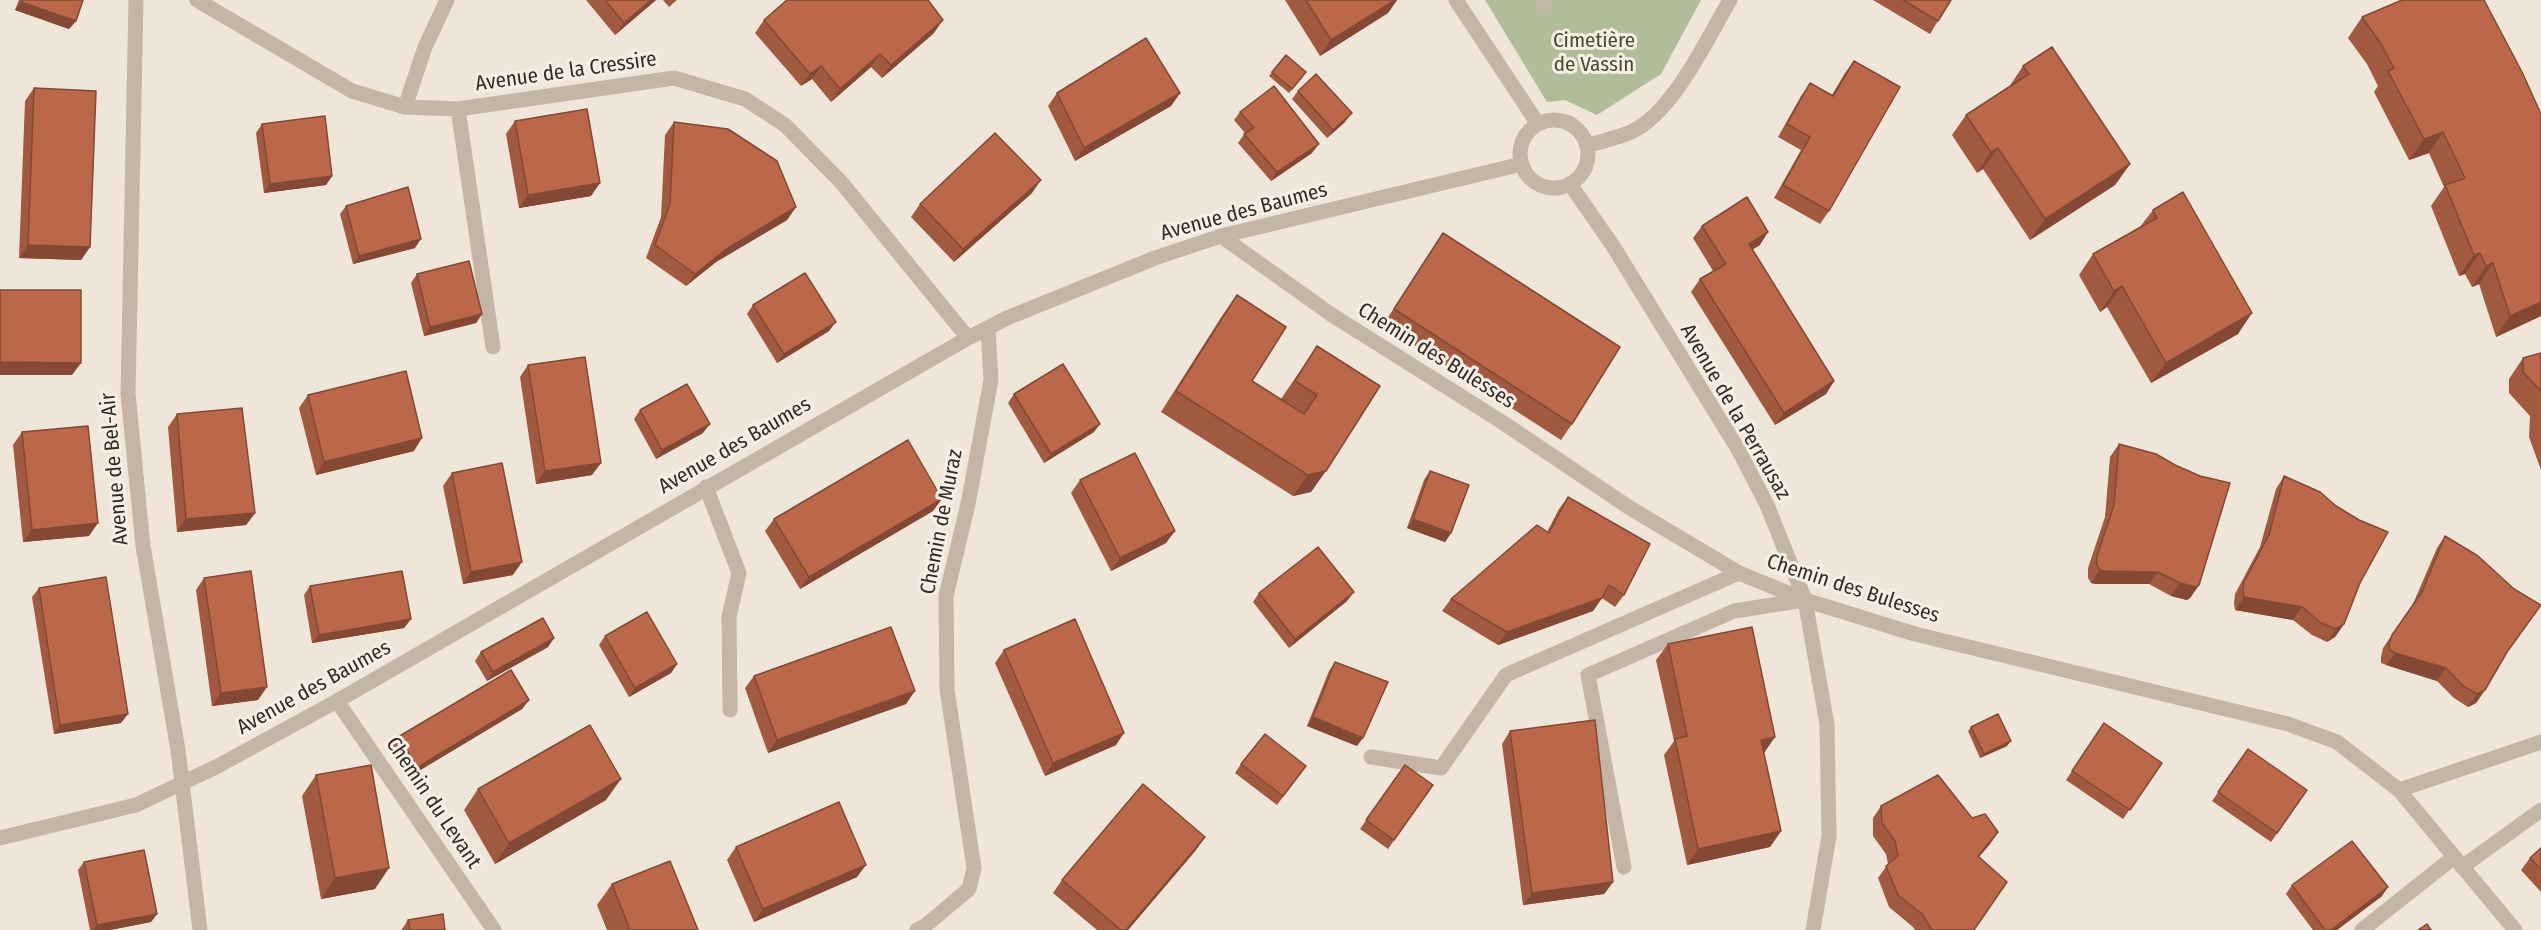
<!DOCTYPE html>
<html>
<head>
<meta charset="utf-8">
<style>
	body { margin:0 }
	canvas { display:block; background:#efe5d9 }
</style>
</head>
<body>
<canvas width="2541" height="930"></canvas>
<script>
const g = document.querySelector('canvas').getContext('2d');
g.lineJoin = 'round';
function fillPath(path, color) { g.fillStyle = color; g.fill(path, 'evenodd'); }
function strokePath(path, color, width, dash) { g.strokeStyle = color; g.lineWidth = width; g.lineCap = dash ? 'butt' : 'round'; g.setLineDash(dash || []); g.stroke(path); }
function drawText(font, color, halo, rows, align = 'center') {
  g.font = font + ' "Fira Sans Condensed",sans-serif'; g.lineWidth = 6; g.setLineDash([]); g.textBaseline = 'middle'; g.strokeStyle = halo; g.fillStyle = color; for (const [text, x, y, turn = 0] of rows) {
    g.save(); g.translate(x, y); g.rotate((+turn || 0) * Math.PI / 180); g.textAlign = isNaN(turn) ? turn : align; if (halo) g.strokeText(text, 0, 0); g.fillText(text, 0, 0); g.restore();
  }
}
fillPath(new Path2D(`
	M1485,0h216l-40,74 -64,41 -32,-15 -18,2z`), '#b0bc9a');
strokePath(new Path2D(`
	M136,0l-8,394 15,152 35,204 22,180
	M197,0l155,91 53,16 53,2 216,-31 71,21 40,26 56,57 127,156
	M1456,0l82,124
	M1543,4l3,-4
	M405,107l20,-60 22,-47
	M458,109l35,238
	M1520 154a34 34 0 1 1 68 0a34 34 0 1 1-68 0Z
	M1587,146c14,-5 30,-8 44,-14 42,-19 76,-93 99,-132
	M1570,184l43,62 125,203 29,56 38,95 22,124 2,112 -16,94
	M1221,236l111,79 170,107 128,86 109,65 66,27 110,34 373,90 49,18 62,48 116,140
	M706,487l33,86 -10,44 1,93
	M337,701l157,229
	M1371,757l70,11 65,-93 233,-102
	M2399,790l142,-48
	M0,838l136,-33 82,-39 119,-65 631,-363 39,-20 148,-60 66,-22 301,-72
	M1624,867l-36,-192 146,-64 71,-11
	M2462,867l79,-57
	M917,930l8,-4 44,-37 5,-21 -27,-179 -1,-93 22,-92 23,-124 -3,-52
	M2362,930l92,-73`), '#c5b5a6', 15);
fillPath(new Path2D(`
	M19,0h64l-7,21 -7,8 -54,-19z
	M586,0h70l-41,35z
	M663,0h14l-8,7z
	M1285,0h112l-9,13 -68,43z
	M1873,0h78l-21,34z
	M2362,17l179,97v202l-45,21 -17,-53 -7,3 -7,-13 -6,2 -28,-70 13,-19 -15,-34 -20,7 -35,-68 4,-6 -11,-22 -19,-26z
	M764,20l170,13 -52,45 -11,-11 -40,35 -19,-23 -11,7 -46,-53z
	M1854,61l-25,150 -9,13 -46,-26 27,-48 -23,-13 23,-41 9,-13 22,12 13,-22z
	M2023,66l107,98 -15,21 -85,55 -47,-71 -6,4 -25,-38 14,-20 43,-28z
	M1272,72l31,5 -14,16 -20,-17z
	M34,88l56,159 -9,13 -62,-2 6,-157z
	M1298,91l47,31 -18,16 -35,-39z
	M1057,93h123l-9,13 -96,55 -27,-55z
	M1240,112l72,41 -41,28 -33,-38 7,-10 -11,-13z
	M515,121l76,75 -72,12 -13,-74z
	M674,122l122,85 -9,13 -71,42 -30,24 -40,-28 15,-41 4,-82z
	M262,124l70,52 -6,9 -62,8 -8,-60z
	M1032,193l-78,69 -43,-45 9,-13z
	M346,206l69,42 -62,16 -13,-50z
	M2153,210l85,124 -87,49 -44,-76 -7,5 -21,-37 14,-21 47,-27z
	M1702,226l58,19 -8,4 82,132 -8,13 -51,31 -84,-133 9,-13 13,-8 -20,-33z
	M1443,233l129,191 -11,16 -178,-115z
	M417,274l65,40 -6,9 -52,13 -13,-53z
	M1237,295l15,86 29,18 36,-53 63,40 -69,106 -18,4 -132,-84 61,-96z
	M753,305l76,26 -52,32 -30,-49z
	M2541,353v117l-12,-33 1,-21 -21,-23v-14l14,-21z
	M528,365l64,110 -56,9 -16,-107z
	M1014,394l80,38 -50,31 -36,-60z
	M308,395l106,56 -98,24 -17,-67z
	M640,410l63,23 -47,26 -22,-40z
	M177,414l78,99 -9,12 -69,7 -9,-105z
	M22,432l67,104 -66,6 -10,-97z
	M2119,444l80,141 -9,13 -3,2 -16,-4 -22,-12h-53l-5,-1 -3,-5v-10l17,-51 5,-60z
	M1430,471l21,62 -6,9 -38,-14 17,-48z
	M452,473l61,102 -50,9 -20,-98z
	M2284,476l76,107 -16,41 -9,13 -8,5 -15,-7 -19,-15 -58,-10 -1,-7 1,-9 25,-47 16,-58z
	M1080,480l86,63 -55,28 -40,-78z
	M1568,497l56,98 -9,12 -13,-9 -9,13 -95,34 -56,-34 9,-12 96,-67 12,-23z
	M933,511l-133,78 -35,-58 9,-12z
	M2445,536l61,117 -21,37 -9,13 -8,4 -14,-9 -17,-17 -51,-16 -5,-2v-6l2,-9 30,-44 24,-56z
	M204,578l54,122 -46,6 -16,-116z
	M310,586l101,33 -7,9 -92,15 -8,-48z
	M39,588l82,135 -67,11 -22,-137z
	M1259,593l88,8 -58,47 -36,-46z
	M605,636l72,28 -6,9 -42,24 -30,-52z
	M554,638l-6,9 -61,34 -12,-20 6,-9z
	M1668,644l96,109 17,78 -11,16 -83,18 -23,-110 10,-14 -18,-81z
	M1004,650l112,95 -71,31 -50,-113z
	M1335,662l22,84 -50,-20 22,-55z
	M754,676l152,28 -138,49 -23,-65z
	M529,700l-7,9 -110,66 -20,-29 6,-9z
	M2104,723l58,40 -39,56 -57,-39z
	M1971,727l36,19 -27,12 -12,-27z
	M1510,731l103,151 -9,12 -81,11 -21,-161z
	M2248,749l59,41 -36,52 -59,-41z
	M1241,764l65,2 -29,39 -42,-32z
	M1405,765l28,20 -45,64 -28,-20z
	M316,775l59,114 -54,10 -19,-103z
	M478,789l128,11 -111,64 -31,-54z
	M1881,806l91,12 26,14 -8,12 -11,13 -5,73h-59l-2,-3 -24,-20 -11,-29 10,-14 -2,-10 -13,-18v-18z
	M736,847l121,30 -103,45 -27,-62z
	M2541,848v44l-20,-22 9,-12z
	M1196,850l-68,80h-31l-44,-37 9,-13z
	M84,862l73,52 -6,8 -41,8h-20l-12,-60z
	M612,884l86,46h-91l-10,-25z
	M2292,885l90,11 -45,34h-24l-27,-36z
	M408,920l37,10h-43v-1z`), '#a15940');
fillPath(new Path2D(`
	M651,0h5l-41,35 9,-12z
	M1395,0h2l-9,13 -68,43 11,-16z
	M21,2l55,19 -7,8 -54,-19z
	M943,20l-9,13 -52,45 9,-13z
	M880,54l-9,13 -40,35 9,-13z
	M821,66l-9,13 -11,7 9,-12z
	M1180,93l-9,13 -96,55 9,-13z
	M1352,113l-7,9 -18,16 6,-8z
	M2443,132l-14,21 -20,7 15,-21z
	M1319,144l-7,9 -41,28 6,-9z
	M1998,148l-15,21 -6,4 14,-21z
	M2130,164l-15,21 -85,55 15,-21z
	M332,176l-6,9 -62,8 6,-9z
	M1041,180l-9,13 -78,69 9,-13z
	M600,183l-9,13 -72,12 9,-13z
	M796,207l-9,13 -71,42 -30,24 9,-12 30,-24z
	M1768,232l-8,13 -20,12 9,-13z
	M421,239l-6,9 -62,16 6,-8z
	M28,245l62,2 -9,13 -62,-2z
	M2480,253l-15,21 -6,2 15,-21z
	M2493,263l-14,21 -7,3 14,-21z
	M2122,286l-15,21 -7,5 14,-21z
	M2541,302v14l-45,21 14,-21z
	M2252,313l-14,21 -87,49 15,-20z
	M482,314l-6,9 -52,13 6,-9z
	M836,322l-7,9 -52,32 7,-9z
	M0,362l81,1 -9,12h-72z
	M1834,381l-8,13 -51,31 9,-12z
	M710,424l-7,9 -47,26 6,-9z
	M1100,424l-6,8 -50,31 7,-9z
	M422,438l-8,13 -98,24 8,-13z
	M601,463l-9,12 -56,9 9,-13z
	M1326,471l-15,21 -18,4 15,-21z
	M942,499l-9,12 -133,78 9,-12z
	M255,513l-9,12 -69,7 9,-13z
	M1413,519l38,14 -6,9 -38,-14z
	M98,523l-9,13 -66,6 9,-12z
	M1175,531l-9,12 -55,28 9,-13z
	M522,562l-9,13 -50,9 8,-12z
	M2100,570l58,2 -9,12h-53l-5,-1z
	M2180,583l19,2 -9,13 -3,2 -16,-4z
	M1354,592l-7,9 -58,47 6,-9z
	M2244,597l58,10 -9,13 -58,-10z
	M1602,598l-9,13 -95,34 9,-13z
	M411,619l-7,9 -92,15 7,-8z
	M2344,624l-9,13 -8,5 9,-13z
	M554,638l-6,9 -61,34 6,-9z
	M2395,653l51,15 -9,13 -51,-16z
	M677,664l-6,9 -42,24 6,-9z
	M267,687l-9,13 -46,6 9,-13z
	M2485,690l-9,13 -8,4 9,-13z
	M915,691l-9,13 -138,49 9,-13z
	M529,700l-7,9 -110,66 6,-8z
	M128,714l-7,9 -67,11 6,-9z
	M1313,717l50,21 -6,8 -50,-20z
	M1124,733l-8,12 -71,31 8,-13z
	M1775,737l-11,16 -3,-13z
	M2011,741l-4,5 -27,12 4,-4z
	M621,779l-15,21 -111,64 14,-21z
	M1781,831l-11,16 -83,18 11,-16z
	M1998,832l-8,12 -21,24 9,-12z
	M1205,837l-9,13 -68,80h-2z
	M866,865l-9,12 -103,45 9,-13z
	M389,868l-14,21 -54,10 14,-21z
	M1613,882l-9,12 -81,11 9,-12z
	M2388,887l-6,9 -45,34h-6z
	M157,914l-6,8 -41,8h-17l4,-5z`), '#834934');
const building = new Path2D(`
	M22,0h61l-7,21 -55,-19z
	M605,0h46l-27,23z
	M787,0h141l15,20 -52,45 -11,-11 -40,35 -19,-23 -11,8 -46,-54z
	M1306,0h89l-64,40z
	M1903,0h48l-13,21z
	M2402,0h82l38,72 19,42v188l-31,14 -17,-53 -7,3 -6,-13 -6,2 -29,-70 20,-7 -22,-46 -19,7 -36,-68 6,-3 -13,-24 -19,-27z
	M1146,38l34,55 -96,55 -27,-55z
	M2052,47l78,117 -85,55 -47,-71 -7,4 -25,-37 63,-41 -6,-8z
	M1286,55l20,17 -14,17 -20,-17z
	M1854,61l46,26 -71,124 -46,-26 27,-48 -23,-13 23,-41 23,13z
	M1316,74l36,39 -19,17 -35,-39z
	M1274,86l45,58 -42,28 -33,-38 10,-6 -14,-16z
	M34,88l62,3 -6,156 -62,-2z
	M587,109l13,74 -72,12 -13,-74z
	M325,116l7,60 -62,8 -8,-60z
	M674,122l54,7 49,32 19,46 -71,43 -30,24 -40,-29 15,-41z
	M995,133l46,47 -78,69 -43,-45z
	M408,187l13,52 -62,17 -13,-50z
	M2183,192l69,121 -86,50 -44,-77 -8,5 -21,-37 64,-36 -4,-8z
	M1747,197l21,35 -19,12 85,137 -50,32 -84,-134 26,-15 -24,-38z
	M1443,233l177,114 -48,77 -178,-115z
	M469,261l13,53 -52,13 -13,-53z
	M805,273l31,49 -52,32 -31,-49z
	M0,290h81v73l-81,-1z
	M1237,295l49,32 -34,54 52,33 13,-19 -22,-14 22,-35 63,40 -54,85 -18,4 -132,-84z
	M2541,353v38l-18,-19v-14z
	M585,357l16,106 -56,8 -17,-106z
	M1063,364l37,60 -49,30 -37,-60z
	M406,371l16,67 -98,24 -16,-67z
	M687,384l23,40 -48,26 -22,-40z
	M242,408l13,105 -69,6 -9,-105z
	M88,426l10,97 -66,7 -10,-98z
	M908,440l34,59 -133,78 -35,-58z
	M2119,444l37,10 19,11 25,11 30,7 -31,102 -3,2 -16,-4 -22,-11 -53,-1 -5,-1 -3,-5v-9l17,-51z
	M1135,453l40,78 -55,27 -40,-78z
	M502,463l20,99 -51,10 -19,-99z
	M1430,471l39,14 -18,48 -38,-14z
	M2284,476l36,16 16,14 23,14 29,12 -28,51 -16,41 -8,5 -15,-6 -19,-16 -58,-10 -1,-6 1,-9 25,-47z
	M1568,497l82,47 -26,51 -15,-10 -7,13 -95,34 -56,-33 86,-74 12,8z
	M2445,536l33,20 36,33 27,16 -34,47 -22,38 -8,4 -14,-8 -17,-18 -51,-15 -5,-3 -1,-6 3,-9 30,-43z
	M1318,547l36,45 -59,47 -36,-46z
	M251,571l16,116 -46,6 -17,-115z
	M402,571l9,48 -92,16 -9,-49z
	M106,577l22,137 -68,11 -21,-137z
	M647,612l30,52 -42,24 -30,-52z
	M543,618l11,20 -61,34 -12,-20z
	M1075,619l49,114 -71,30 -49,-113z
	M891,627l24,64 -138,49 -23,-64z
	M1752,627l23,110 -14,3 20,91 -83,18 -23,-110 12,-3 -19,-92z
	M1335,662l53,20 -25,56 -50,-21z
	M511,670l18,30 -111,67 -20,-30z
	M1998,714l13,27 -27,13 -13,-27z
	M1595,720l18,162 -81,11 -22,-162z
	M2104,723l58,40 -32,47 -58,-39z
	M590,725l31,54 -112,64 -31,-54z
	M1265,734l41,32 -23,30 -42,-32z
	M2248,749l59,41 -30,43 -59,-41z
	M371,765l18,103 -54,10 -19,-103z
	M1405,765l28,20 -39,55 -28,-20z
	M1938,775l34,43 13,-4 13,18 -20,24 29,26 -33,48h-42l-10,-16 -24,-19 -12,-29 12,-10 -3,-15 -13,-18 -1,-17z
	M1143,784l62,53 -79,93h-5l-59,-50z
	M839,802l27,63 -103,44 -27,-62z
	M2352,841l36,46 -57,43h-6l-33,-45z
	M2541,848v21l-11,-11z
	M144,850l13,64 -60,11 -13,-63z
	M670,861l28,69h-68l-18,-46z
	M443,914l2,16h-35l-2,-10z
	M2427,924l4,6h-13z`);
fillPath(building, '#bb684a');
strokePath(building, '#834934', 1.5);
drawText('21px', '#414e2c', '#f7efe5', [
	["Cimetière",1594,41],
	["de Vassin",1594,65]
]);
drawText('21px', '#322a26', '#f7efe5', [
	["Avenue de la Cressire",566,72,-8],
	["Avenue des Baumes",1244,212,-15],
	["Chemin des Bulesses",1436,356,32],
	["Avenue de la Perrausaz",1735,412,60],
	["Avenue des Baumes",735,446,-30],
	["Avenue de Bel-Air",115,469,-95],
	["Chemin de Muraz",942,522,-79],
	["Chemin des Bulesses",1853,589,18],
	["Avenue des Baumes",314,688,-29],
	["Chemin du Levant",433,803,56]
]);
</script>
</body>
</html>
